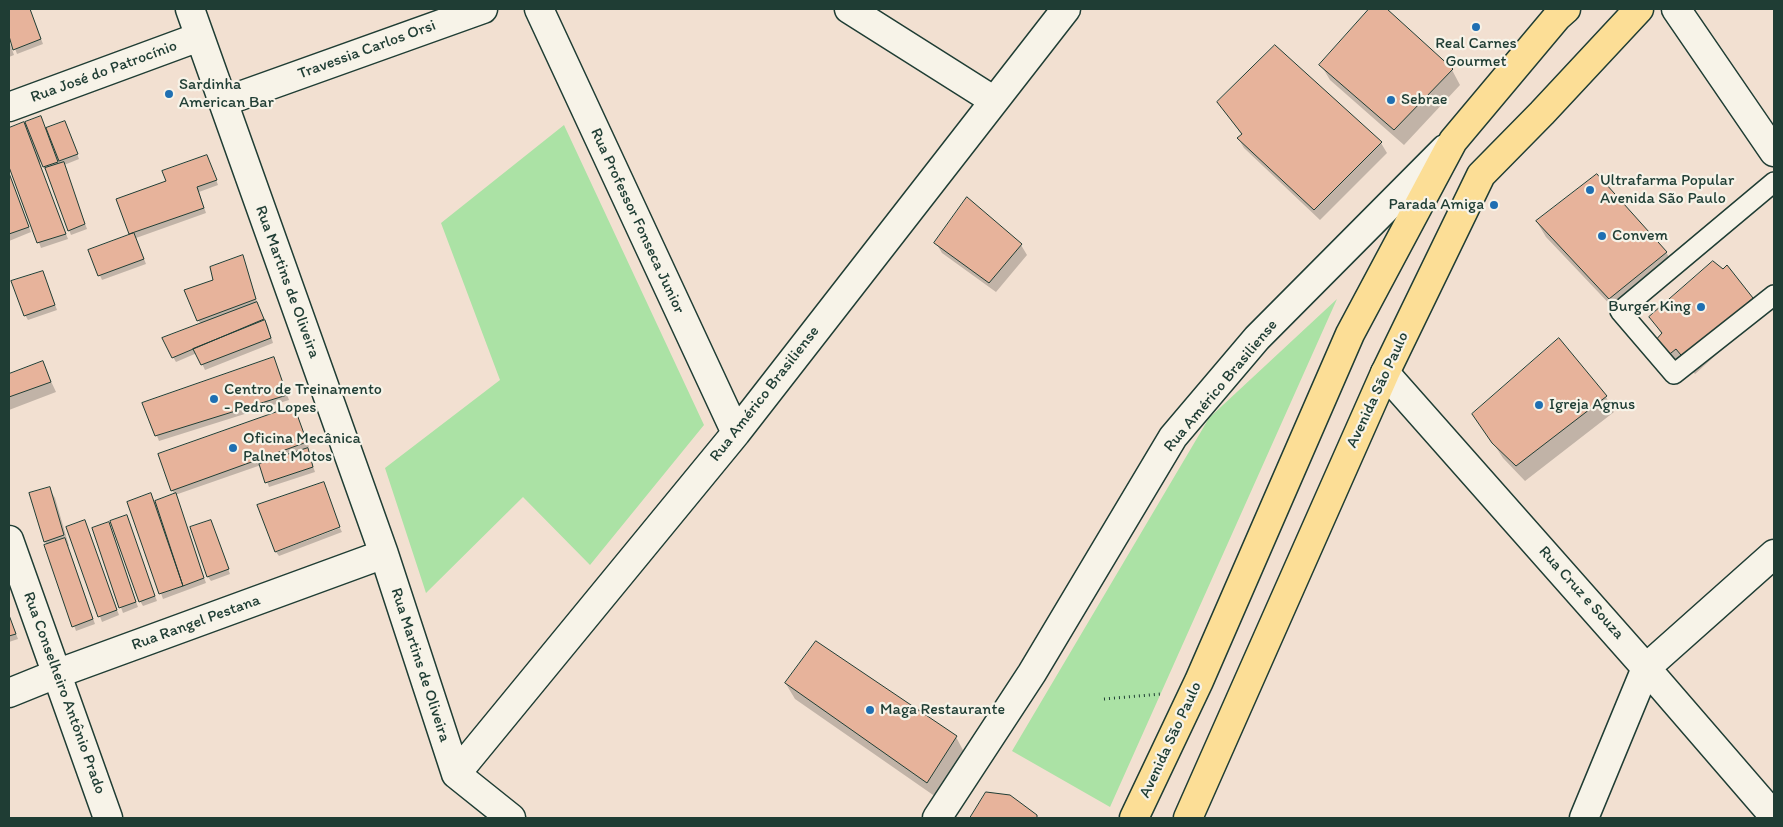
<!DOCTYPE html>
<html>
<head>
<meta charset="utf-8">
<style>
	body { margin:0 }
	#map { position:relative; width:1783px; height:827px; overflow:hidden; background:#f2e0d1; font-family:Itim,sans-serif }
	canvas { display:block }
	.frame { position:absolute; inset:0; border:10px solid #1f3d34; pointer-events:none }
</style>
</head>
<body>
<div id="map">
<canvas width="1783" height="827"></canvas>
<div class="frame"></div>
</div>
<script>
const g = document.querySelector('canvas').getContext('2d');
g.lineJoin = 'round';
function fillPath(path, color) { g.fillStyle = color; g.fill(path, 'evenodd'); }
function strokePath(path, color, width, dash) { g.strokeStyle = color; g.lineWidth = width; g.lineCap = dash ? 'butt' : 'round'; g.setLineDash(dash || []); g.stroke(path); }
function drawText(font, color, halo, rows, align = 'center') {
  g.font = font + ' Itim,sans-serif'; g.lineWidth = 4.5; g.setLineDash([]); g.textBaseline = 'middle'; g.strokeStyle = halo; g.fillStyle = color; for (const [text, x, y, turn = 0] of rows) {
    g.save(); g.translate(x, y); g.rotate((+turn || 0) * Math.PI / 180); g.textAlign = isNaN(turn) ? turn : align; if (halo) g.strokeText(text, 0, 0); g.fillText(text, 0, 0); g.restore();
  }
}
fillPath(new Path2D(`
	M564,125l140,300 -114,140 -67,-68 -97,96 -41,-125 115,-88 -59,-157z
	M1337,299l-227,508 -98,-56 197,-333z`), '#abe2a5');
fillPath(new Path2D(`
	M9,9h21l13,35 -26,10 -8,-22z
	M1371,9h14l67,61 8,15 -56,60 -74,-65 -9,-15z
	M9,41l5,14 -5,2z
	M1225,112l156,31 6,10 -67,67 -76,-72 -6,-10 4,-3z
	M40,118l9,20 18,-11 12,32 -15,6 23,64 -16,6 -25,-63 -5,-10 -2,1 29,76 -27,9 -32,-85v-34z
	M209,161l9,24 -19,7 7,21 -70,25 10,26 -44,16 -13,-29 42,-16 -13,-35 49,-18z
	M9,174l22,58 -22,9z
	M967,198l54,47 6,10 -31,37 -54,-39 -6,-10z
	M1537,222l129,30 9,15 -57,46 -72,-76z
	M245,262l14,46 9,18 5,17 -68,27 -8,-17 -21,9 -3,-5 28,-33 -3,-4 16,-39z
	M1727,267l25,32 9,15 -66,60 -9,-11 -10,8 -14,-36 -11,-18z
	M45,277l12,33 -29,10 -3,-5z
	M42,362l14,30 -47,18v-35z
	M276,363l13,37 -130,41 -15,-38z
	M1606,397l8,15 -89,69 -22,-23 -29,-44z
	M296,412l13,35 -2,1 8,24 -46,15 -8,-22 -86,30 31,88 -43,16 -34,-97 22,-8 4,9 20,-8 -3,-5z
	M49,488l6,10 14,48h-1l27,78 -19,7 -31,-90z
	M126,516l31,85 -14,5 -3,-5z
	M85,522l34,93 -17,7 -34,-94z
	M108,523l30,84 -15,6 -30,-84z
	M213,526l17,48 -19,7 -3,-4z
	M340,528l2,4 -63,24 -3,-4z
	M9,615l9,24 -9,3z
	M786,684l170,53 8,15 -28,45 -141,-98z
	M987,793l49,23 2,2h-66z`), '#0003');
const building = new Path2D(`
	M9,9h21l11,30 -28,11 -4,-14z
	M1369,9h18l66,60 -59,61 -75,-65z
	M1275,45l107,97 -68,68 -77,-72 5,-4 -25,-32z
	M41,116l17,46 -15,5 -18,-45z
	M65,121l13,33 -19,7 -13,-33z
	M24,122l42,112 -29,9 -28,-76v-39z
	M207,155l10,25 -20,7 7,21 -75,26 -13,-35 50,-18 -4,-10z
	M64,162l21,62 -17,7 -23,-63z
	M9,173l20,54 -20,7z
	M1597,174l70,78 -58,47 -73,-78z
	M967,197l55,47 -33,39 -55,-40z
	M134,233l10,26 -46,17 -10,-26z
	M243,255l13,44 -59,22 -13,-31 29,-10 -3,-13z
	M1713,261l10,8 4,-4 26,33 -68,62 -9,-11 -10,8 -12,-15 8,-9 -13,-16z
	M43,271l12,34 -31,11 -13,-35z
	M257,302l7,17 -92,39 -10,-20z
	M265,320l6,18 -70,27 -8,-16z
	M1559,338l48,58 -91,70 -24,-23 -20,-29z
	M274,357l13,38 -132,41 -13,-33z
	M43,361l8,21 -42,15v-23z
	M294,406l13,36 -136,49 -13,-37z
	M308,448l5,19 -48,16 -6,-19z
	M324,482l16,45 -65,25 -18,-47z
	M50,487l14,48 -20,7 -15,-49z
	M151,493l32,93 -24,8 -32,-92z
	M176,493l28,85 -21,8 -28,-85z
	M127,515l28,81 -16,6 -29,-81z
	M85,520l32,90 -19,7 -32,-90z
	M211,520l18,49 -22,8 -17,-50z
	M109,522l27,80 -17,6 -27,-80z
	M65,538l28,81 -21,8 -28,-82z
	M9,615l7,19 -7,2z
	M816,641l141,95 -30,47 -142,-100z
	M986,792l24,3 27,20v3h-67z`);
fillPath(building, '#e7b39b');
strokePath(building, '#1f3d34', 1);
const lane = new Path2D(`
	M1774,182l-154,129 54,63 100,-79`);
const street = new Path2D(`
	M190,9l194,545 72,220 55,44
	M539,9l197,424
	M849,9l144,91
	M223,102l260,-93
	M9,107l190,-70
	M1385,373l261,295 128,148
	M9,540l99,278
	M9,693l47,-19 328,-120
	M456,774l280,-341 330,-424
	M937,818l95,-145 141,-236 84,-99 188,-189
	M1584,818l62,-150 128,-114`);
const secondary = new Path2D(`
	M1676,9l98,143`);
const primary = new Path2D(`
	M1134,818l65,-137 151,-347 103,-193 104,-124 9,-8
	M1188,818l197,-445 96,-198 61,-62 97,-104`);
strokePath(lane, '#1f3d34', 22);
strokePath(street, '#1f3d34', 31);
strokePath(secondary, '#1f3d34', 31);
strokePath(primary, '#1f3d34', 31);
strokePath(new Path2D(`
	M1104,699l57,-5`), '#1f3d34', 3, [1, 4]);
strokePath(lane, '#f7f3e8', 19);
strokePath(street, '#f7f3e8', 28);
strokePath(secondary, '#f7f3e8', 28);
strokePath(primary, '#fcde96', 28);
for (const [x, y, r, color] of [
	[1476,27,5,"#1f6fb2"],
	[169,94,5,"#1f6fb2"],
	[1391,100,5,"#1f6fb2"],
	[1590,190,5,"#1f6fb2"],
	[1494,205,5,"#1f6fb2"],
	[1602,236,5,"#1f6fb2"],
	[1701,307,5,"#1f6fb2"],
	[214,399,5,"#1f6fb2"],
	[1539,405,5,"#1f6fb2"],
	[233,448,5,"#1f6fb2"],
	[870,710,5,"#1f6fb2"]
]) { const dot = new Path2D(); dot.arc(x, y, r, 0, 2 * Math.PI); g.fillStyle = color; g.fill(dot); strokePath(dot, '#f7f3e8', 2); }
drawText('16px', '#1f3d34', '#f7f3e8', [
	["Real Carnes",1476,44,"center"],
	["Gourmet",1476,62,"center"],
	["Sardinha",179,85],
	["American Bar",179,103],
	["Sebrae",1401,100],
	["Ultrafarma Popular",1600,181],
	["Avenida São Paulo",1600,199],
	["Parada Amiga",1484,205,"right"],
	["Convem",1612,236],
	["Burger King",1691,307,"right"],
	["Centro de Treinamento",224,390],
	["- Pedro Lopes",224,408],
	["Igreja Agnus",1549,405],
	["Oficina Mecânica",243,439],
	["Palnet Motos",243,457],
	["Maga Restaurante",880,710]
], 'left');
drawText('16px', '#1f3d34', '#f7f3e8', [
	["Travessia Carlos Orsi",367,50,-20],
	["Rua José do Patrocínio",104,72,-20],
	["Rua Professor Fonseca Junior",637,221,65],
	["Rua Martins de Oliveira",287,282,70],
	["Rua Américo Brasiliense",1221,386,-50],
	["Avenida São Paulo",1378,390,-65],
	["Rua Américo Brasiliense",765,394,-52],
	["Rua Cruz e Souza",1581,593,48],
	["Rua Rangel Pestana",196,623,-20],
	["Rua Martins de Oliveira",420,665,72],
	["Rua Conselheiro Antônio Prado",64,693,70],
	["Avenida São Paulo",1171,740,-65]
]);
</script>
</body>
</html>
